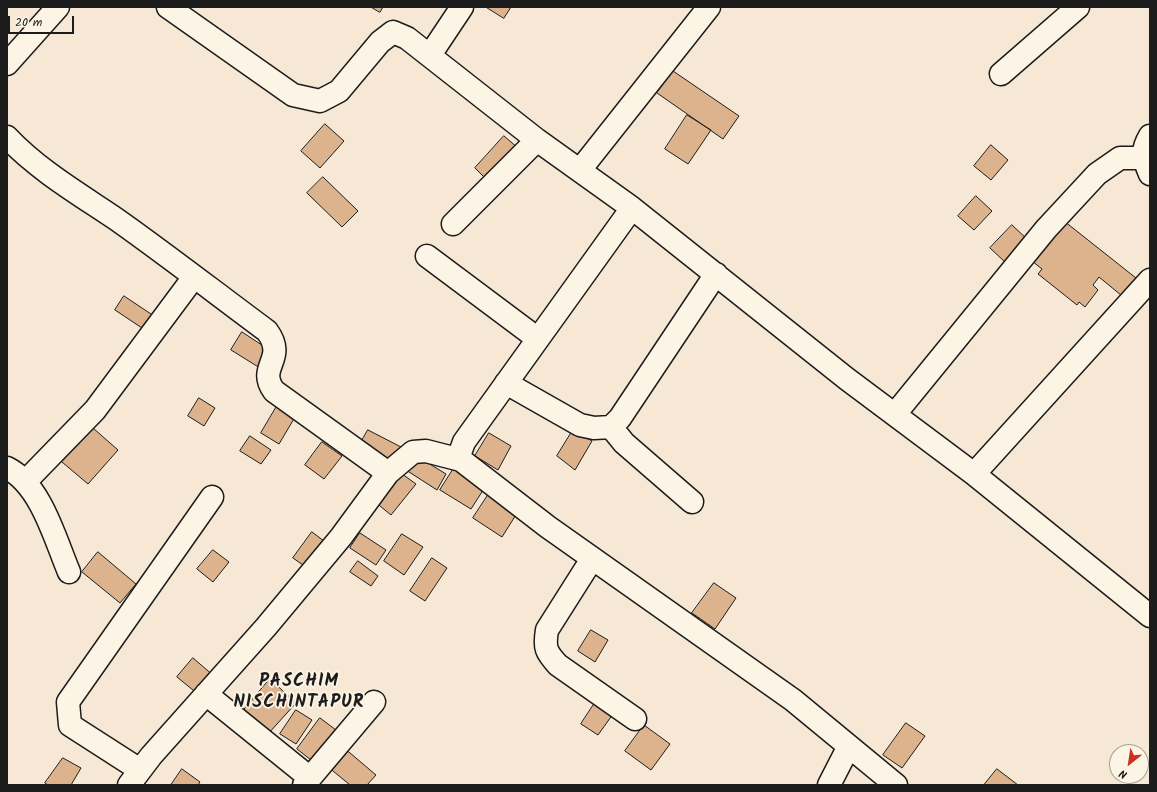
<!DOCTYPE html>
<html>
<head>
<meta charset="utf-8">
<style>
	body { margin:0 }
	#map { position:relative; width:1157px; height:792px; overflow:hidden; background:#f6e8d4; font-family:Kalam,sans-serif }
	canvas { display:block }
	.frame { position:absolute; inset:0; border:8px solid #1c1c1c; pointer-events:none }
	.north { position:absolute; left:1109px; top:744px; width:40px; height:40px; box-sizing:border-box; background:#fcf5e5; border:1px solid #a29e95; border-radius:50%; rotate:210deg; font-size:11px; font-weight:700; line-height:16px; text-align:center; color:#1c1c1c }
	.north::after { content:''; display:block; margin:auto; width:14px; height:18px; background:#c8321e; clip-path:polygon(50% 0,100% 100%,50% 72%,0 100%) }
	.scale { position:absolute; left:8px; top:16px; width:66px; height:18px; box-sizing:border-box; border:2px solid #1c1c1c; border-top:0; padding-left:5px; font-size:12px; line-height:14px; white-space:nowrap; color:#1c1c1c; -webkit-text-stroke:3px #fcf5e5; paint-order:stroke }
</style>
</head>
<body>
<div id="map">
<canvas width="1157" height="792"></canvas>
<div class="frame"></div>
<div class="north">N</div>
<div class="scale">20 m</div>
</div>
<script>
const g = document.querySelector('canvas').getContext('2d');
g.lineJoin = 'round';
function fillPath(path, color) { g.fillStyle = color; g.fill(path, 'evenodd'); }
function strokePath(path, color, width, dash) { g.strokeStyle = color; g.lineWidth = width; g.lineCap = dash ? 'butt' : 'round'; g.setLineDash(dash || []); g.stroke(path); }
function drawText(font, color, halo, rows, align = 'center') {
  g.font = font + ' Kalam,sans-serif'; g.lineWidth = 3.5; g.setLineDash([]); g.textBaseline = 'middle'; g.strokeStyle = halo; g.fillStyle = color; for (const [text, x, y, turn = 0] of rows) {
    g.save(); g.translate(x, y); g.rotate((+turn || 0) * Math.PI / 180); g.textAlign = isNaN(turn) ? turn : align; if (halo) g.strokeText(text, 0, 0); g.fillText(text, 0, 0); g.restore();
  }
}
const building = new Path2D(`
	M371,7h12l-3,5z
	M486,7h25l-7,11z
	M673,71l66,45 -16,23 -66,-46z
	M687,115l24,15 -23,34 -23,-15z
	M325,124l19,17 -24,27 -19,-17z
	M504,136l14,12 -30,33 -13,-13z
	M991,145l17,15 -17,20 -17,-14z
	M323,177l35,34 -16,16 -35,-34z
	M976,196l16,15 -18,19 -16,-14z
	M1064,221l77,61 -14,18 -28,-23 -6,8 5,5 -13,17 -6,-5 -2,3 -39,-31 4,-5 -10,-8z
	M1012,225l16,15 -22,23 -16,-15z
	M124,296l30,20 -9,14 -30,-20z
	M242,332l29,19 -11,17 -29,-18z
	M199,398l16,10 -11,18 -16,-10z
	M280,401l18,11 -19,32 -18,-11z
	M93,428l25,22 -30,34 -26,-22z
	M368,430l35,18 -8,16 -35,-20z
	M573,430l19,11 -17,29 -18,-14z
	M489,433l22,13 -13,24 -23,-14z
	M250,436l21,14 -10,14 -21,-13z
	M322,442l20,14 -18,23 -19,-14z
	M415,455l31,19 -9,16 -31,-20z
	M456,465l31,19 -16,25 -31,-19z
	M398,471l18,13 -25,31 -17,-14z
	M490,492l29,18 -17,27 -29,-19z
	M312,532l16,12 -18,26 -17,-12z
	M360,533l26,17 -10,15 -26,-17z
	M402,534l21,13 -19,28 -20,-14z
	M213,550l16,12 -16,20 -16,-13z
	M98,552l38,32 -16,19 -38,-31z
	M432,558l15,10 -22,33 -15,-10z
	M358,561l20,15 -7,10 -21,-14z
	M714,583l22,15 -21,31 -23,-16z
	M591,630l17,10 -13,22 -17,-11z
	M193,658l21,18 -15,19 -22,-18z
	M270,679l26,24 -28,31 -26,-22z
	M600,695l18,12 -20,28 -17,-11z
	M296,710l16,10 -16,24 -16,-10z
	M320,718l20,15 -24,31 -19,-15z
	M906,723l19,13 -23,32 -19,-13z
	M644,725l26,19 -19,26 -26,-19z
	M343,747l33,28 -9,10h-17l-23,-19z
	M63,758l18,10 -10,17h-23l-3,-2z
	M182,769l18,13 -2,3h-27z
	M997,769l21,16h-34z`);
fillPath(building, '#ddb38e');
strokePath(building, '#1c1c1c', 1);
const minor = new Path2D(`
	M168,7l125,88 27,6 19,-10 41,-49 13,-10 14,6 130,102 95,68 215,171 127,95 176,142
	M430,55l32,-48
	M7,64l51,-57
	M1001,74l77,-67
	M1150,136c-9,15 -7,22 0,38
	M7,137c31,33 72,57 109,82 51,36 101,75 151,112 21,29 -11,35 7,60l114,82
	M580,170l129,-163
	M632,208l-168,234 -4,11 1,7 87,67 245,173 103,85
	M453,224l84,-84
	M427,256l111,83
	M506,383l74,42 14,3 17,-1
	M895,414l151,-185 51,-55 23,-16h23
	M7,468c34,17 48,71 62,104
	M974,474l176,-194
	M25,482l70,-72 99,-133
	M692,502l-68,-59 -13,-16 9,-9 96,-144
	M592,559l-45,71c-3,18 -1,22 11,35l77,54
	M206,694l104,84
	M140,770l-70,-45 -2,-23 144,-205
	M129,785l22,-29 115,-129 75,-90 47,-64 25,-21 13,-1 35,9
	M304,785l70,-83
	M829,785l20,-39`);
strokePath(minor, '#1c1c1c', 25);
strokePath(minor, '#fcf5e5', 22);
g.letterSpacing = '1px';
drawText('bold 18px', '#1c1c1c', '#fcf5e5', [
	["PASCHIM",299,683],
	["NISCHINTAPUR",299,704]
]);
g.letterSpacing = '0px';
</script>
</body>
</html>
